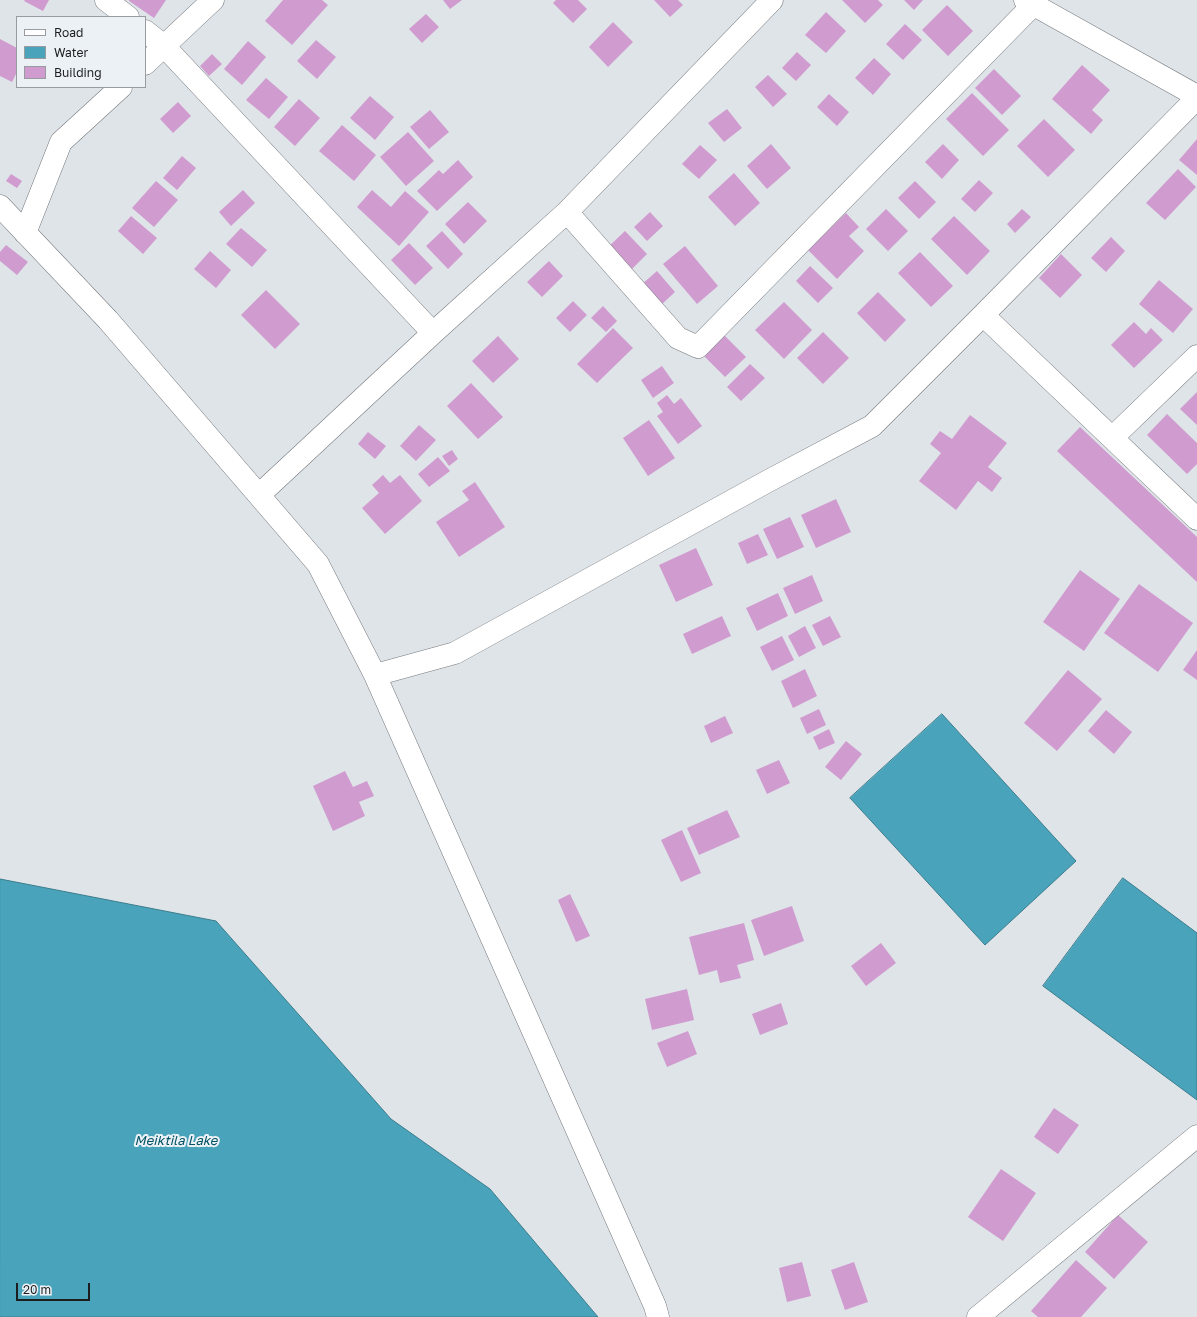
<!DOCTYPE html>
<html>
<head>
<meta charset="utf-8">
<style>
	body { margin:0 }
	#map { position:relative; width:1197px; height:1317px; overflow:hidden; background:#dfe4e9; font-family:"Golos Text",sans-serif }
	canvas { display:block }
	.legend { position:absolute; left:16px; top:16px; width:130px; height:72px; box-sizing:border-box; background:#ecf1f6; border:1px solid #989ca0; margin:0; padding:5px 7px; list-style:none; font-size:12px; color:#1b1d1f }
	.legend li { display:flex; align-items:center; gap:8px; height:20px }
	.legend b { width:20px; border:1px solid #989ca0 }
	.scale { position:absolute; left:16px; top:1283px; width:74px; height:18px; box-sizing:border-box; border:2px solid #1b1d1f; border-top:0; padding-left:5px; font-size:12px; line-height:14px; white-space:nowrap; color:#1b1d1f; -webkit-text-stroke:3px #ecf1f6; paint-order:stroke }
</style>
</head>
<body>
<div id="map">
<canvas width="1197" height="1317"></canvas>
<ul class="legend">
<li><b style="height:5px;background:#fff"></b>Road</li>
<li><b style="height:11px;background:#49a4bb"></b>Water</li>
<li><b style="height:11px;background:#d09ccf"></b>Building</li>
</ul>
<div class="scale">20 m</div>
</div>
<script>
const g = document.querySelector('canvas').getContext('2d');
g.lineJoin = 'round';
function fillPath(path, color) { g.fillStyle = color; g.fill(path, 'evenodd'); }
function strokePath(path, color, width, dash) { g.strokeStyle = color; g.lineWidth = width; g.lineCap = dash ? 'butt' : 'round'; g.setLineDash(dash || []); g.stroke(path); }
function drawText(font, color, halo, rows, align = 'center') {
  g.font = font + ' "Golos Text",sans-serif'; g.lineWidth = 4; g.setLineDash([]); g.textBaseline = 'middle'; g.strokeStyle = halo; g.fillStyle = color; for (const [text, x, y, turn = 0] of rows) {
    g.save(); g.translate(x, y); g.rotate((+turn || 0) * Math.PI / 180); g.textAlign = isNaN(turn) ? turn : align; if (halo) g.strokeText(text, 0, 0); g.fillText(text, 0, 0); g.restore();
  }
}
const water = new Path2D(`
	M942,714l134,147 -91,84 -135,-147z
	M1123,878l74,55v167l-154,-114z
	M0,879l216,42 175,198 99,70 108,128h-598z`);
fillPath(water, '#49a4bb');
strokePath(water, '#3b7c8c', 1);
fillPath(new Path2D(`
	M25,0h24l-6,11 -19,-10z
	M129,0h37l-12,18 -25,-17z
	M283,0h39l6,5 -36,40 -27,-24z
	M443,0h19l-12,9z
	M556,0h22l9,9 -14,14 -20,-20z
	M654,0h24l5,5 -13,12z
	M842,0h36l5,5 -18,18z
	M904,0h19l-9,10z
	M947,5l26,26 -25,25 -26,-26z
	M826,12l20,19 -20,22 -21,-18z
	M426,14l13,13 -17,16 -13,-14z
	M613,22l20,20 -25,25 -19,-20z
	M905,24l17,16 -19,20 -17,-16z
	M0,39l17,9v24l-5,10 -12,-6z
	M316,40l20,17 -19,22 -20,-18z
	M248,41l18,16 -24,28 -18,-16z
	M797,52l14,13 -15,16 -14,-13z
	M212,54l10,10 -13,12 -9,-10z
	M874,58l17,16 -18,21 -18,-17z
	M1082,65l28,25 -18,20 11,10 -12,14 -39,-35z
	M994,69l27,27 -19,19 -27,-27z
	M768,75l19,19 -14,13 -18,-20z
	M266,78l22,19 -19,22 -23,-19z
	M972,93l37,37 -26,26 -37,-37z
	M829,94l20,18 -12,14 -20,-19z
	M370,96l24,21 -19,23 -25,-22z
	M299,99l21,19 -25,28 -21,-19z
	M178,102l13,14 -18,17 -13,-14z
	M727,109l15,19 -18,14 -16,-19z
	M430,110l19,22 -20,17 -19,-22z
	M1044,119l31,31 -27,27 -31,-31z
	M342,125l34,30 -22,26 -35,-30z
	M408,132l26,29 -28,25 -26,-29z
	M1197,139v36l-18,-15z
	M771,144l20,24 -24,21 -20,-23z
	M943,144l16,16 -17,19 -17,-17z
	M700,145l17,15 -18,19 -17,-15z
	M182,156l14,12 -19,22 -14,-12z
	M458,160l15,17 -36,34 -20,-20 22,-21 4,4z
	M1178,169l18,18 -31,33 -19,-17z
	M734,173l26,30 -25,23 -27,-29z
	M11,174l11,7 -5,7 -11,-7z
	M979,180l14,13 -18,19 -14,-13z
	M156,181l22,19 -24,27 -22,-19z
	M915,181l21,21 -17,17 -21,-21z
	M243,190l12,13 -24,23 -12,-14z
	M372,190l19,17 14,-16 24,21 -30,34 -42,-39z
	M468,202l19,19 -23,23 -19,-20z
	M886,209l22,22 -20,20 -22,-22z
	M1022,209l9,8 -16,16 -8,-9z
	M650,212l13,14 -16,15 -13,-14z
	M846,213l13,14 -10,9 15,15 -27,28 -29,-29z
	M131,216l26,22 -14,16 -25,-23z
	M954,216l36,35 -23,24 -36,-36z
	M241,228l26,22 -15,17 -26,-23z
	M442,231l21,23 -15,15 -22,-23z
	M625,231l22,23 -19,19 -22,-24z
	M1111,237l14,14 -19,21 -15,-14z
	M409,243l24,25 -18,17 -24,-25z
	M6,245l22,17 -11,13 -17,-14v-9z
	M685,246l33,40 -21,18 -34,-40z
	M210,251l21,19 -15,18 -22,-19z
	M920,252l33,34 -22,21 -33,-34z
	M1061,254l21,21 -22,23 -21,-20z
	M549,261l14,15 -21,21 -15,-15z
	M810,266l23,22 -15,15 -22,-22z
	M657,271l18,21 -15,14 -19,-21z
	M1159,280l34,29 -20,24 -34,-29z
	M266,290l34,34 -25,25 -34,-34z
	M878,292l28,28 -21,22 -28,-29z
	M573,301l14,14 -17,17 -14,-14z
	M784,302l28,28 -28,29 -29,-29z
	M603,306l14,15 -11,11 -15,-14z
	M1134,322l12,12 5,-6 12,12 -29,28 -23,-23z
	M613,328l20,20 -36,35 -20,-19z
	M823,332l26,26 -26,26 -26,-26z
	M723,334l23,23 -21,20 -22,-22z
	M498,336l21,23 -26,24 -21,-22z
	M750,364l15,14 -24,23 -14,-14z
	M662,366l12,17 -21,15 -12,-18z
	M471,383l32,34 -25,22 -31,-33z
	M1197,392v33l-17,-16z
	M667,395l7,9 7,-6 21,28 -24,18 -21,-28 6,-4 -6,-9z
	M1167,414l30,29v21l-10,10 -40,-39z
	M970,415l37,28 -19,24 14,11 -10,14 -14,-11 -22,29 -37,-29 22,-28 -11,-9 10,-13 12,8z
	M649,420l26,38 -27,18 -25,-38z
	M419,425l17,15 -20,21 -16,-15z
	M1080,427l117,110v45l-140,-131z
	M368,432l18,14 -11,13 -17,-15z
	M452,450l6,9 -9,7 -7,-10z
	M438,457l12,14 -21,16 -11,-13z
	M383,475l7,8 10,-8 22,26 -37,33 -23,-26 17,-15 -7,-8z
	M475,482l30,45 -46,30 -23,-35 33,-22 -7,-9z
	M836,499l15,33 -35,16 -15,-33z
	M790,517l14,30 -27,12 -14,-30z
	M758,534l10,21 -21,9 -9,-21z
	M696,548l17,37 -37,17 -17,-37z
	M1080,570l40,29 -36,52 -41,-29z
	M812,575l11,26 -28,13 -12,-26z
	M1139,584l54,39 -35,49 -54,-39z
	M778,593l10,23 -31,15 -11,-23z
	M722,616l9,20 -39,18 -9,-20z
	M830,616l11,21 -18,9 -11,-21z
	M805,626l11,22 -17,9 -11,-21z
	M782,636l12,24 -22,11 -12,-24z
	M1197,650v30l-14,-10z
	M805,669l12,27 -24,12 -12,-27z
	M1068,670l34,29 -45,52 -33,-28z
	M819,709l7,16 -19,9 -7,-16z
	M1106,710l26,22 -18,22 -26,-23z
	M725,716l8,17 -22,10 -7,-17z
	M829,729l6,14 -16,7 -6,-13z
	M846,741l16,13 -21,26 -16,-13z
	M779,760l11,23 -23,11 -11,-24z
	M345,771l8,16 14,-6 7,15 -15,6 6,14 -32,15 -20,-45z
	M727,810l13,27 -41,18 -12,-27z
	M682,830l19,43 -20,9 -20,-42z
	M570,894l20,42 -14,6 -18,-42z
	M792,906l12,35 -40,15 -13,-36z
	M744,923l10,37 -17,5 4,13 -21,5 -3,-13 -18,5 -10,-38z
	M881,943l15,20 -30,23 -15,-20z
	M687,989l7,31 -42,10 -7,-31z
	M781,1003l7,21 -28,11 -8,-21z
	M688,1031l9,23 -30,13 -10,-24z
	M1054,1108l25,17 -21,29 -24,-17z
	M1001,1169l35,24 -33,48 -35,-24z
	M1118,1215l30,27 -34,37 -29,-27z
	M1076,1260l31,28 -26,29h-43l-7,-6z
	M802,1262l9,34 -24,6 -8,-34z
	M854,1262l14,40 -23,8 -14,-40z`), '#d09ccf');
const minor = new Path2D(`
	M106,0l22,17
	M1025,0l172,96
	M145,31l19,15 269,287
	M145,64l68,-64
	M0,206l108,114 210,244 57,111 280,631 3,11
	M567,212l111,126 20,9 336,-343
	M25,233l36,-91 60,-55
	M983,315l214,204
	M1112,438l85,-82
	M259,495l174,-162 134,-121 205,-212
	M375,675l80,-22 315,-173 102,-54 111,-111 214,-217
	M978,1317l219,-181`);
strokePath(minor, '#767a7e', 23);
strokePath(minor, '#fff', 22);
drawText('italic 13px', '#005363', '#ecf1f6', [
	["Meiktila Lake",176,1141]
]);
</script>
</body>
</html>
